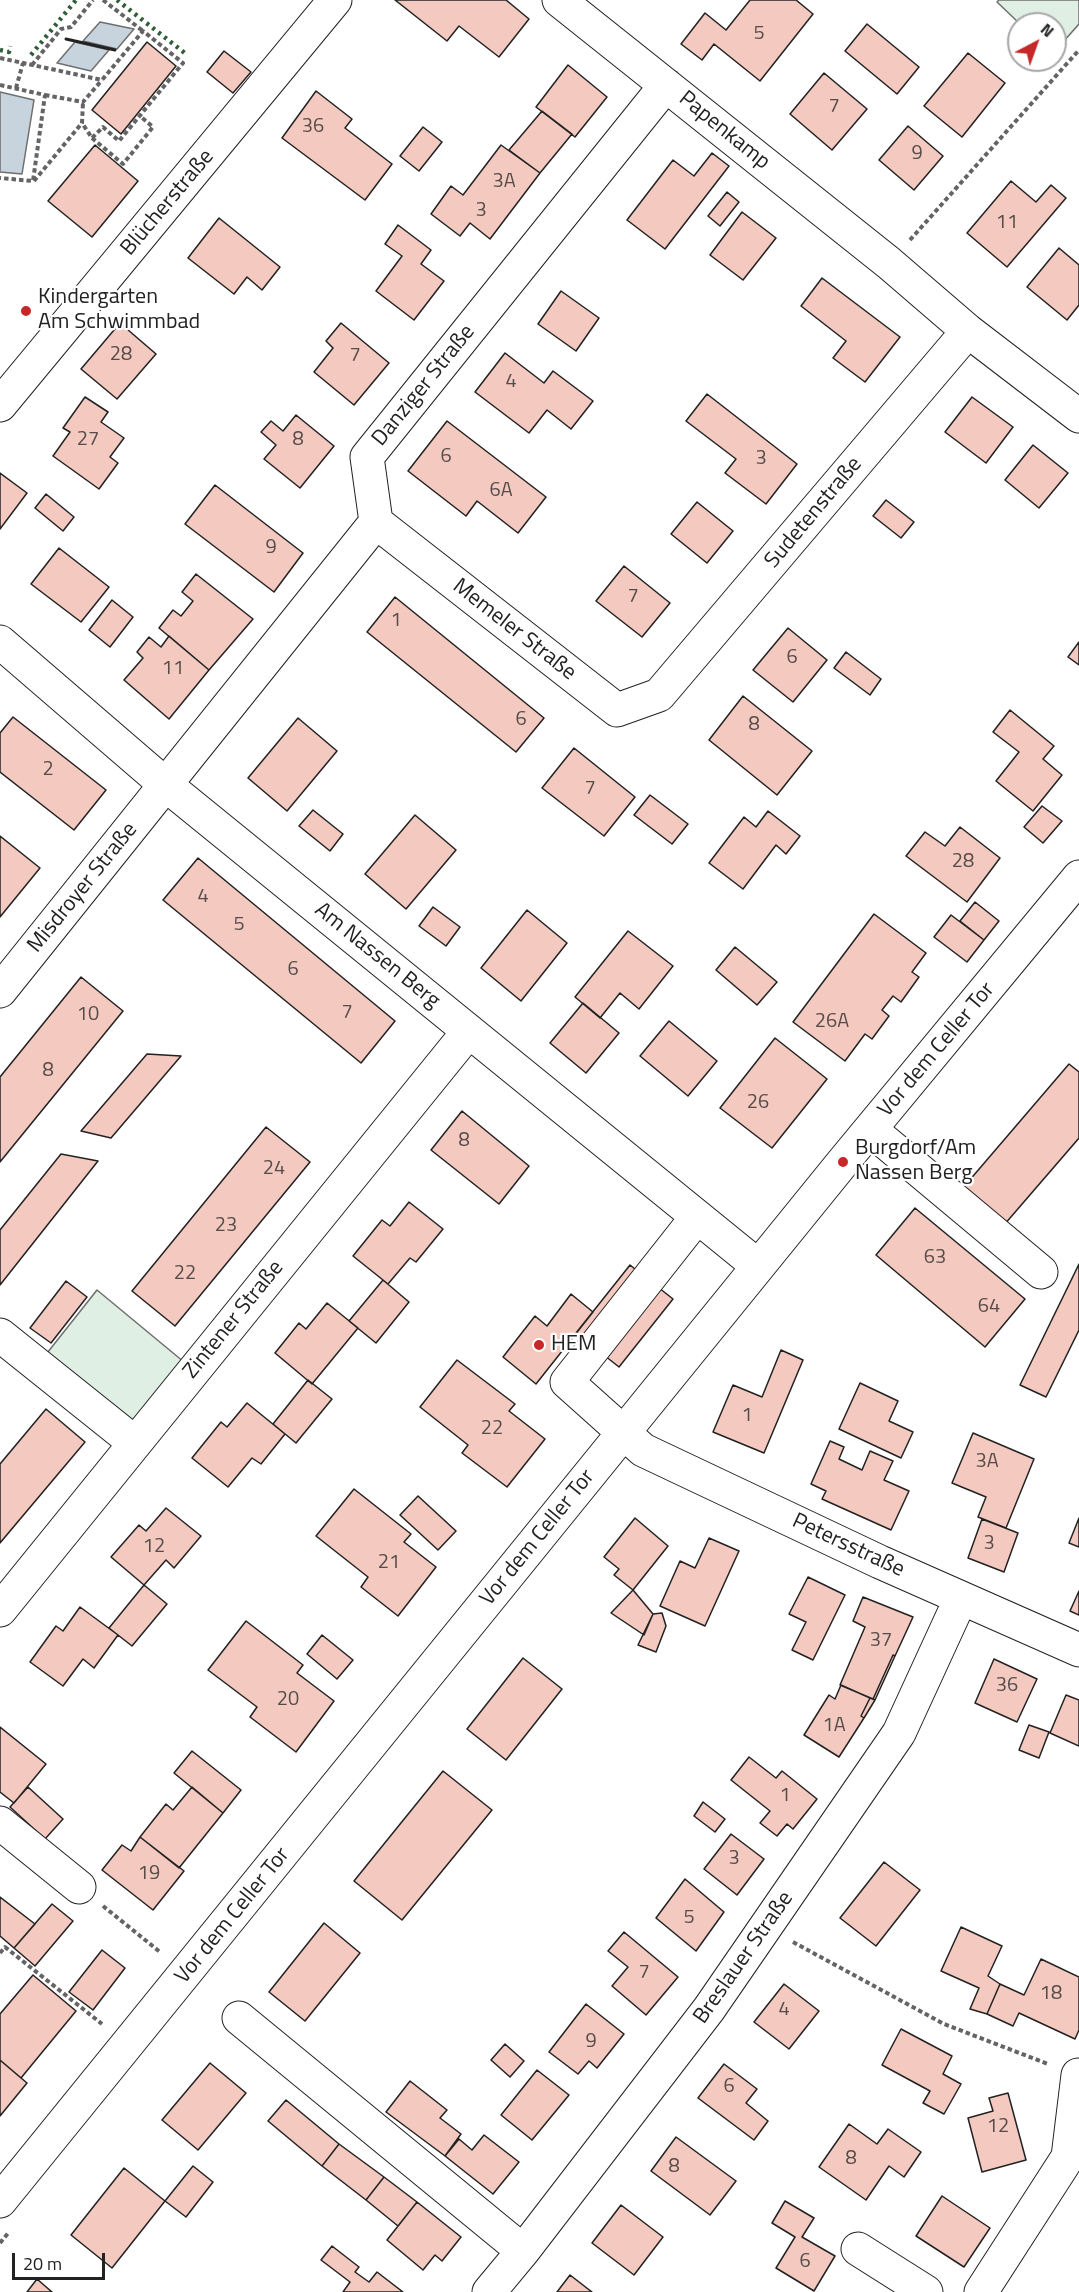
<!DOCTYPE html>
<html>
<head>
<meta charset="utf-8">
<style>
	body { margin:0 }
	#map { position:relative; width:1079px; height:2292px; overflow:hidden; background:#fff; font-family:"Titillium Web",sans-serif }
	canvas { display:block }
	.north { position:absolute; left:1007px; top:12px; width:60px; height:60px; box-sizing:border-box; background:#fff; border:2px solid #a7a7a7; border-radius:50%; rotate:41deg; font-size:16px; font-weight:700; line-height:24px; text-align:center; color:#222 }
	.north::after { content:''; display:block; margin:auto; width:21px; height:27px; background:#c62828; clip-path:polygon(50% 0,100% 100%,50% 72%,0 100%) }
	.scale { position:absolute; left:12px; top:2253px; width:93px; height:27px; box-sizing:border-box; border:3px solid #222; border-top:0; padding-left:8px; font-size:18px; line-height:21px; white-space:nowrap; color:#222; -webkit-text-stroke:4px #fff; paint-order:stroke }
</style>
</head>
<body>
<div id="map">
<canvas width="1079" height="2292"></canvas>
<div class="north">N</div>
<div class="scale">20 m</div>
</div>
<script>
const g = document.querySelector('canvas').getContext('2d');
g.lineJoin = 'round';
function fillPath(path, color) { g.fillStyle = color; g.fill(path, 'evenodd'); }
function strokePath(path, color, width, dash) { g.strokeStyle = color; g.lineWidth = width; g.lineCap = dash ? 'butt' : 'round'; g.setLineDash(dash || []); g.stroke(path); }
function drawText(font, color, halo, rows, align = 'center') {
  g.font = font + ' "Titillium Web",sans-serif'; g.lineWidth = 4.5; g.setLineDash([]); g.textBaseline = 'middle'; g.strokeStyle = halo; g.fillStyle = color; for (const [text, x, y, turn = 0] of rows) {
    g.save(); g.translate(x, y); g.rotate((+turn || 0) * Math.PI / 180); g.textAlign = isNaN(turn) ? turn : align; if (halo) g.strokeText(text, 0, 0); g.fillText(text, 0, 0); g.restore();
  }
}
const green = new Path2D(`
	M999,0h80v24l-24,27v-27h-35l-23,-22z
	M97,1290l93,77 -56,69 -94,-74z`);
fillPath(green, '#e0efe3');
strokePath(green, '#6f6f6f', 1.5);
const water = new Path2D(`
	M100,22l34,7 -17,20 -34,-8z
	M75,42l34,8 -18,21 -34,-8z
	M0,92l34,8 -12,74 -22,-2z`);
fillPath(water, '#c7d3dd');
strokePath(water, '#6f6f6f', 1.5);
const building = new Path2D(`
	M395,0h111l23,19 -30,38 -40,-31 -12,15z
	M750,0h46l17,14 -53,67 -46,-37 -12,16 -21,-16 24,-31 21,17z
	M867,24l52,43 -22,27 -52,-43z
	M147,42l29,24 -55,68 -29,-24z
	M224,51l27,21 -18,21 -26,-21z
	M968,53l37,30 -43,54 -38,-31z
	M568,65l39,32 -32,40 -39,-30z
	M824,73l43,36 -35,41 -42,-36z
	M316,91l36,28 -7,9 47,36 -27,36 -83,-62z
	M542,111l30,23 -32,39 -31,-23z
	M908,126l35,30 -29,34 -35,-30z
	M423,127l19,15 -23,29 -19,-15z
	M95,145l43,36 -46,56 -44,-36z
	M501,145l39,28 -50,66 -20,-16 -10,13 -29,-22 20,-28 12,9z
	M712,153l17,13 -64,83 -38,-29 46,-60 21,16z
	M1011,181l25,21 15,-17 15,13 -59,69 -40,-34z
	M727,192l12,10 -19,24 -12,-10z
	M742,212l34,26 -33,42 -33,-25z
	M219,218l61,49 -18,23 -15,-13 -13,17 -46,-36z
	M398,225l33,25 -10,14 23,17 -30,39 -38,-29 26,-35 -17,-12z
	M1059,248l20,17v40l-12,15 -40,-33z
	M822,278l78,59 -35,45 -32,-24 13,-17 -45,-35z
	M561,291l38,27 -23,33 -38,-27z
	M120,323l36,31 -39,45 -36,-30z
	M341,323l48,40 -35,42 -40,-33 19,-24 -7,-7z
	M505,353l39,30 9,-12 40,30 -22,28 -24,-19 -18,23 -54,-41z
	M707,394l90,70 -31,40 -41,-31 11,-14 -50,-38z
	M85,397l23,15 -7,10 23,16 -14,19 8,6 -19,26 -46,-33 17,-24 -7,-4z
	M972,397l41,30 -27,36 -41,-31z
	M296,415l38,31 -34,42 -36,-29 12,-14 -15,-13 10,-11 12,10z
	M447,421l99,76 -28,36 -41,-32 -11,15 -58,-45z
	M1033,445l35,28 -29,35 -34,-28z
	M0,473l27,20 -27,36z
	M215,485l88,68 -29,39 -89,-68z
	M46,494l28,23 -11,14 -28,-23z
	M886,500l28,22 -13,16 -28,-22z
	M697,502l36,29 -26,32 -36,-29z
	M59,548l50,39 -28,35 -50,-38z
	M624,566l46,37 -28,34 -46,-36z
	M196,574l57,45 -44,51 -50,-42 14,-18 8,6 12,-15 -11,-9z
	M395,597l149,121 -28,34 -149,-120z
	M112,600l21,17 -23,30 -21,-17z
	M788,628l39,32 -34,42 -40,-32z
	M169,636l40,34 -40,49 -45,-39 19,-22 -6,-6 12,-15 12,10z
	M1079,642v23l-11,-8z
	M846,652l35,27 -11,16 -36,-27z
	M743,696l69,55 -35,44 -68,-55z
	M1010,710l44,36 -11,13 19,16 -29,36 -37,-30 23,-29 -26,-20z
	M13,717l93,73 -32,40 -74,-58v-39z
	M298,718l39,33 -50,60 -39,-33z
	M574,748l61,49 -31,39 -62,-48z
	M650,795l38,29 -16,20 -38,-29z
	M1042,806l20,15 -19,22 -19,-16z
	M313,810l30,24 -13,17 -31,-25z
	M768,811l32,25 -14,18 -10,-9 -33,44 -34,-26 35,-46 12,10z
	M415,815l41,35 -50,59 -41,-35z
	M960,827l40,31 -33,44 -61,-46 19,-24 20,14z
	M0,836l40,32 -40,49z
	M198,858l197,163 -34,42 -198,-163z
	M975,902l24,19 -15,19 -24,-19z
	M433,907l27,20 -14,19 -27,-20z
	M527,910l40,33 -46,58 -40,-33z
	M874,914l52,39 -14,19 7,5 -18,25 -8,-6 -11,14 7,6 -17,23 -7,-5 -20,27 -52,-39z
	M951,915l33,25 -17,22 -33,-25z
	M628,931l45,35 -34,43 -19,-16 -20,25 -25,-21z
	M735,947l42,35 -20,23 -41,-35z
	M81,977l42,34 -123,151v-85z
	M583,1003l36,30 -33,40 -36,-30z
	M669,1021l48,40 -29,35 -48,-40z
	M775,1038l52,41 -55,69 -52,-40z
	M147,1054l34,2 -70,82 -30,-7z
	M1069,1064l10,8v66l-75,87 -42,-36z
	M462,1111l67,55 -30,38 -68,-54z
	M266,1127l44,35 -135,164 -43,-35z
	M61,1154l37,7 -98,124v-55z
	M409,1202l34,27 -27,33 -6,-4 -22,26 -35,-28 29,-36 8,6z
	M915,1208l110,91 -40,48 -109,-92z
	M1079,1264v66l-33,67 -26,-12z
	M630,1265l43,34 -54,68 -43,-34z
	M383,1280l26,22 -33,41 -27,-22z
	M66,1281l21,16 -36,46 -21,-15z
	M571,1294l22,18 -57,72 -33,-27 32,-41 12,10z
	M327,1303l31,25 -46,56 -37,-31 24,-30 7,6z
	M781,1350l22,10 -39,93 -51,-21 20,-47 29,12z
	M457,1360l58,44 -6,7 36,28 -38,48 -45,-34 6,-8 -48,-38z
	M308,1380l24,19 -36,44 -23,-19z
	M860,1383l38,18 -9,20 24,11 -12,26 -62,-29z
	M247,1403l38,31 -24,30 -9,-6 -24,29 -36,-29 29,-36 6,5z
	M46,1409l39,33 -85,101v-79z
	M973,1433l61,26 -28,69 -28,-11 8,-20 -34,-14z
	M830,1441l14,6 -5,12 23,11 8,-19 23,10 -9,19 25,11 -18,39 -69,-31 4,-8 -15,-7z
	M354,1489l57,45 -7,8 32,25 -38,49 -37,-29 7,-10 -52,-41z
	M418,1496l38,35 -18,19 -38,-35z
	M166,1508l35,28 -27,32 -8,-8 -22,25 -33,-28 28,-32 7,6z
	M635,1518l33,28 -35,44 -19,-15 5,-6 -15,-12z
	M1079,1518v29l-10,-4z
	M982,1519l36,14 -14,39 -36,-14z
	M709,1538l30,13 -34,75 -45,-20 20,-45 15,7z
	M808,1577l37,18 -32,65 -21,-10 14,-28 -17,-8z
	M144,1585l23,19 -35,42 -23,-18z
	M633,1590l20,24 -9,21 -33,-22z
	M1079,1591v24l-9,-4z
	M863,1597l50,20 -18,39 -2,-1 -20,44 -33,-14 25,-58 -12,-6z
	M80,1607l38,28 -24,33 -11,-9 -20,27 -33,-24 26,-36 7,5z
	M662,1613l4,13 -10,26 -18,-7 15,-31z
	M246,1621l57,44 -6,8 37,28 -38,51 -46,-35 7,-10 -49,-37z
	M322,1635l31,25 -16,19 -30,-25z
	M893,1655l2,1 -20,44 -2,-1z
	M523,1658l39,31 -56,71 -39,-31z
	M994,1659l43,20 -20,43 -42,-19z
	M841,1685l29,13 -9,18 3,2 -25,39 -35,-22 25,-40 6,4z
	M1066,1695l13,5v46l-29,-13z
	M870,1698l5,2 -11,18 -3,-2z
	M1029,1725l20,7 -10,26 -20,-8z
	M0,1727l46,37 -32,39 -14,-11z
	M192,1751l49,39 -18,23 -49,-40z
	M749,1757l27,21 6,-7 35,28 -24,30 -6,-5 -10,12 -17,-13 10,-12 -39,-31z
	M443,1771l49,39 -90,110 -48,-39z
	M28,1787l35,32 -18,20 -35,-32z
	M192,1787l31,26 -44,55 -39,-31 26,-33 7,6z
	M703,1802l22,17 -10,13 -21,-16z
	M731,1834l33,25 -27,36 -33,-26z
	M140,1837l44,34 -31,39 -51,-40 20,-25 9,6z
	M884,1862l36,28 -44,56 -36,-28z
	M685,1879l39,33 -28,39 -40,-33z
	M0,1897l35,27 -21,24 -14,-12z
	M52,1904l21,17 -38,45 -21,-18z
	M324,1923l36,30 -55,68 -36,-29z
	M961,1927l41,19 -14,30 12,8 -13,30 -17,-5 9,-21 -38,-17z
	M624,1932l54,45 -32,38 -34,-29 16,-19 -20,-16z
	M102,1950l23,18 -32,42 -24,-18z
	M1041,1959l38,18v53l-4,9 -56,-26 -6,13 -26,-12 13,-30 24,11z
	M33,1975l43,36 -55,67 -21,-18v-46z
	M784,1984l35,27 -30,38 -35,-27z
	M586,2004l38,30 -27,34 -8,-7 -11,13 -29,-22z
	M901,2029l51,27 -9,18 18,10 -17,30 -21,-11 7,-12 -48,-26z
	M505,2044l19,17 -14,16 -19,-17z
	M0,2060l27,23 -27,33z
	M210,2063l36,30 -48,57 -36,-30z
	M724,2064l33,25 -11,14 22,18 -14,19 -56,-42z
	M537,2070l32,25 -37,45 -31,-25z
	M410,2081l37,29 -7,8 21,16 -16,22 -59,-44z
	M1008,2093l18,67 -44,12 -14,-54 25,-7 -4,-13z
	M286,2100l53,44 -17,22 -54,-45z
	M849,2124l28,20 11,-15 33,23 -17,25 -15,-11 -23,34 -47,-33z
	M484,2135l35,27 -26,32 -48,-38 14,-17 13,11z
	M676,2137l60,44 -26,34 -59,-44z
	M339,2144l45,33 -18,23 -44,-34z
	M193,2166l20,16 -27,35 -21,-16z
	M124,2168l41,33 -53,67 -41,-33z
	M384,2177l33,25 -19,24 -32,-26z
	M942,2196l48,32 -26,39 -48,-31z
	M785,2201l29,17 -12,19 33,19 -21,35 -38,-23 19,-31 -23,-14z
	M417,2202l44,35 -19,24 -7,-6 -12,15 -36,-30z
	M621,2205l42,32 -29,38 -42,-32z
	M332,2246l27,21 -4,5 14,10 8,-10 26,20h-60l7,-10 -29,-22z
	M570,2275l22,17h-35z
	M37,2279l15,13h-25z`);
fillPath(building, '#f3c9c0');
strokePath(building, '#222', 1.5);
const minor = new Path2D(`
	M559,0l330,263 79,68 111,85
	M0,405l335,-405
	M376,522l241,188 42,-15 309,-364
	M0,642l166,143 592,481
	M0,991l376,-469 -9,-65 299,-372
	M871,1130l170,142
	M697,1217l-130,165 76,68 237,112 199,88
	M0,1335l135,108
	M0,1610l469,-579
	M0,1823l79,64
	M239,2018l284,233
	M0,2201l843,-1039 236,-285
	M858,2249l68,43
	M489,2292l34,-41 186,-242 190,-276 62,-135
	M981,2292l87,-135 10,-82`);
strokePath(minor, '#222', 35);
strokePath(new Path2D(`
	M103,0l40,31
	M0,58l102,22 41,-49 40,32 -64,78 -16,-14 -11,11 -10,-15
	M32,65l29,-36 10,-2 22,-27
	M0,85l45,10 -12,86 -33,-3
	M16,88l7,-25
	M45,95l38,7 19,-22
	M92,138l31,26 30,-37 -13,-11
	M34,181l48,-58 1,-21
	M910,240l169,-190
	M103,1906l57,46
	M793,1942l151,82 104,40
	M0,1953l5,-6 97,77
	M0,2243l9,-11`), '#646464', 4, [4.5, 3]);
strokePath(minor, '#fff', 33);
strokePath(new Path2D(`
	M117,0l69,54
	M0,50l9,2 1,-6
	M31,55l45,-55`), '#2f5e38', 4.5, [3, 4.5]);
strokePath(new Path2D(`
	M66,39l49,11`), '#222', 3);
for (const [x, y, r, color] of [
	[26,311,6,"#c62828"],
	[843,1162,6,"#c62828"],
	[539,1345,6,"#c62828"]
]) { const dot = new Path2D(); dot.arc(x, y, r, 0, 2 * Math.PI); g.fillStyle = color; g.fill(dot); strokePath(dot, '#fff', 2); }
drawText('20px', '#564c4a', null, [
	["5",759,34],
	["7",834,107],
	["36",313,127],
	["9",917,154],
	["3A",504,182],
	["3",481,211],
	["11",1007,223],
	["28",121,355],
	["7",355,356],
	["4",511,382],
	["27",88,440],
	["8",298,440],
	["6",446,457],
	["3",761,459],
	["6A",501,491],
	["9",271,548],
	["7",633,597],
	["1",396,621],
	["6",792,658],
	["11",173,669],
	["6",521,720],
	["8",754,725],
	["2",48,770],
	["7",590,789],
	["28",963,862],
	["4",203,897],
	["5",239,925],
	["6",293,970],
	["7",347,1013],
	["10",88,1015],
	["26A",832,1022],
	["8",48,1071],
	["26",758,1103],
	["8",464,1141],
	["24",274,1169],
	["23",226,1226],
	["63",935,1258],
	["22",185,1274],
	["64",989,1307],
	["1",747,1416],
	["22",492,1429],
	["3A",987,1462],
	["3",989,1544],
	["12",154,1547],
	["21",389,1563],
	["37",881,1641],
	["36",1007,1686],
	["20",288,1700],
	["1A",834,1726],
	["1",785,1796],
	["3",734,1859],
	["19",149,1874],
	["5",689,1918],
	["7",644,1973],
	["18",1051,1994],
	["4",784,2010],
	["9",591,2042],
	["6",729,2087],
	["12",998,2127],
	["8",851,2159],
	["8",674,2167],
	["6",805,2262]
]);
drawText('22px', '#222', '#fff', [
	["Papenkamp",724,131,39],
	["Blücherstraße",168,203,-50],
	["Danziger Straße",424,386,-51],
	["Sudetenstraße",814,513,-50],
	["Memeler Straße",514,630,38],
	["Misdroyer Straße",83,888,-51],
	["Am Nassen Berg",377,956,39],
	["Vor dem Celler Tor",937,1050,-50],
	["Zintener Straße",234,1320,-51],
	["Vor dem Celler Tor",538,1538,-51],
	["Petersstraße",848,1546,25],
	["Vor dem Celler Tor",233,1916,-51],
	["Breslauer Straße",744,1958,-55]
]);
drawText('22px', '#222', '#fff', [
	["Kindergarten",38,298],
	["Am Schwimmbad",38,323],
	["Burgdorf/Am",855,1149],
	["Nassen Berg",855,1174],
	["HEM",551,1345]
], 'left');
</script>
</body>
</html>
